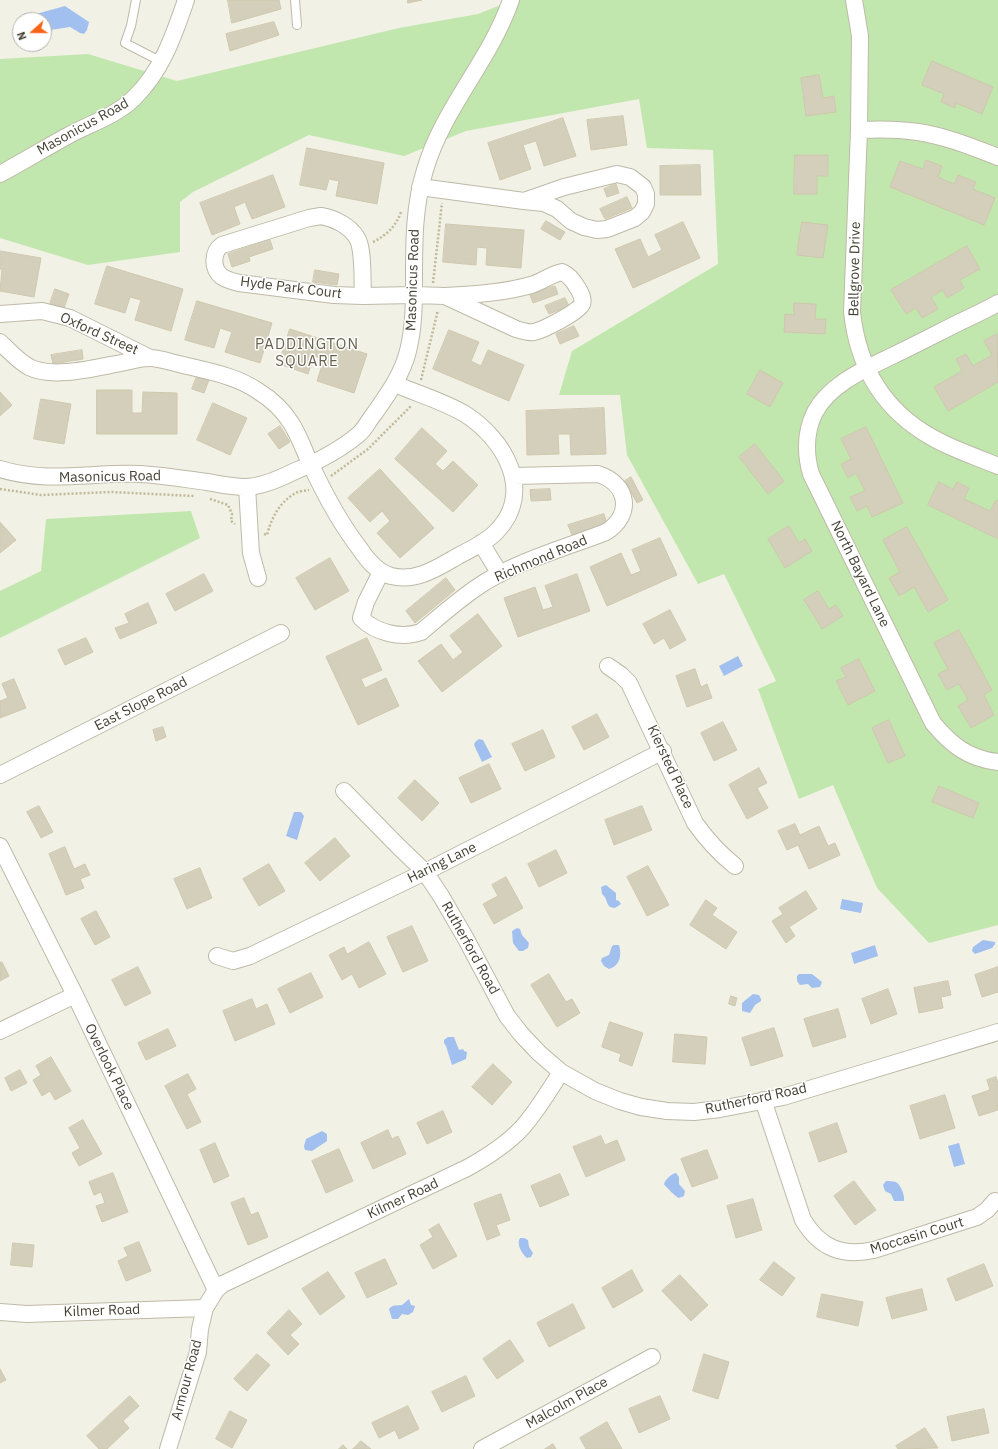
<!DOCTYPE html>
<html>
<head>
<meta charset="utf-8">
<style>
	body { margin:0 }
	#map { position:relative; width:998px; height:1449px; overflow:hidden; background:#f2f1e5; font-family:"IBM Plex Sans",sans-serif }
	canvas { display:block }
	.north { position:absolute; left:12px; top:12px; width:40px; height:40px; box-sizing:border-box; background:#fff; border:1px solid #b5b3ae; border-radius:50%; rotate:249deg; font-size:11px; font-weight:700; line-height:16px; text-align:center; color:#454235 }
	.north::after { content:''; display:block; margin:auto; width:14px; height:18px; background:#f86416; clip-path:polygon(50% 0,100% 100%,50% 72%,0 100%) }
</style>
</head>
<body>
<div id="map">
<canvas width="998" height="1449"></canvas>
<div class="north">N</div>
</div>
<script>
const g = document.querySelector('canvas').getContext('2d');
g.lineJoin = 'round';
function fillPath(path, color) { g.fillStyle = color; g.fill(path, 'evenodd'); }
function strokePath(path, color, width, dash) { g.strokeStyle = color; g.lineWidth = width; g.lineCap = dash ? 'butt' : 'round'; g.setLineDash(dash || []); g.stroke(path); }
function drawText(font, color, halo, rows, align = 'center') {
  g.font = font + ' "IBM Plex Sans",sans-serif'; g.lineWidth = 3; g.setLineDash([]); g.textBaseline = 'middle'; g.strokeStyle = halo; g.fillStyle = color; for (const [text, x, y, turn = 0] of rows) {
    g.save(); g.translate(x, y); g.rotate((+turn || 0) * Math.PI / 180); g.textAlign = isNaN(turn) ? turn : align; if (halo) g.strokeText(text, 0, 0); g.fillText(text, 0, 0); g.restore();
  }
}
fillPath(new Path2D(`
	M513,0h485v925l-69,18 -52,-55 -44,-103 -34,14 -41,-110 18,-8 -52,-107 -26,10 -71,-129 -7,-60h-61l13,-44 146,-87 -5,-114 -66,-2 -8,-49 -173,32 -62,25 -95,-21 -116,57 -13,10v50l-92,13 -88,-27v-179l88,-5 89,27 222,-53 79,-14z
	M191,511l9,27 -200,100v-47l41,-20 5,-52z`), '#c2e7ae');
fillPath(new Path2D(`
	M65,6l24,16 -2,8 -3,4 -4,-1 -10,-6 -26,4v-11h-7l-1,-6z
	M738,656l5,10 -19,10 -5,-10z
	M479,739l4,1 9,17 -10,5 -8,-17 1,-3z
	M294,812h7l3,4 -7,24 -11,-4z
	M606,885l10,8v7l3,1 2,3 -6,4 -5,-1c-5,-5 -2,-8 -8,-13l-1,-7z
	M842,899l21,4 -2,10 -21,-4z
	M517,928l3,1 2,6 7,8 -1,5 -5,3h-4l-6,-8 -1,-12z
	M983,940l12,2v2l-3,4 -17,6 -3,-3 1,-4z
	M614,945h5c3,10 1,21 -10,24l-5,-3 -3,-5 1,-3 7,-3 3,-9z
	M875,945l3,11 -24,8 -3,-11z
	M799,974h13l10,8 -2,5 -8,1 -4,-4 -8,1 -3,-4v-5z
	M753,994l6,1 2,4v2l-6,4 -5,8 -8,-2v-8z
	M448,1037h6l5,13 4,-1 1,2 3,1 -1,7 -14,6 -6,-19 -2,-3v-3z
	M322,1131l5,3v7l-15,10 -7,-1 -1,-4 2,-7z
	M959,1143l6,21 -11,3 -6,-21z
	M676,1173l3,4v7l6,7 -1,5 -5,2c-2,0 -15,-13 -15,-14 1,-4 7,-10 12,-11z
	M886,1181c3,0 7,0 10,1 5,3 9,14 8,19h-10l-3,-7 -6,-3 -2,-6z
	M520,1238h4l4,2 1,7 4,6 -2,4 -4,1c-5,-4 -11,-14 -7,-20z
	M409,1299l2,6 4,1 -2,6 -5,3 -6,-1 -4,5h-6l-3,-10c4,-5 7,-3 13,-4z`), '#a1c0ef');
const building = new Path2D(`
	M228,0h51l2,9 -49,14z
	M408,0h14l-14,3z
	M274,22l5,13 -49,16 -4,-17z
	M932,61l61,26 -11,27 -26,-11 -1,5 -14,-6 3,-8 -22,-9z
	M819,75l4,23 11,-2 2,16 -30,4 -5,-38z
	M623,116l4,29 -36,5 -4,-30z
	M563,118l13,38 -32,10 -8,-25 -13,4 8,24 -31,11 -12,-37z
	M307,148l77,15 -7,41 -41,-8 3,-15 -10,-2 -3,11 -26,-5z
	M795,155h33v21h-11v18h-23z
	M926,160l16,6 -4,11 16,7 4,-9 18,7 -3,7 22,9 -11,27 -94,-38 10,-26 23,8z
	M700,165l1,30h-41v-29z
	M273,175l12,32 -33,12 -7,-17 -11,5 6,17 -28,11 -12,-32z
	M616,184l3,9 -12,4 -3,-8z
	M627,197l5,11 -27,11 -5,-10z
	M546,221l19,11 -5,8 -19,-11z
	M683,222l17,36 -67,30 -18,-39 25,-10 8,18 14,-7 -7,-15z
	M802,222l26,3 -5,33 -26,-3z
	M446,224l78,6 -3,38 -35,-3 1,-17 -10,-1 -1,18 -33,-3z
	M270,240l3,9 -24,8 1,4 -18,6 -4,-13z
	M967,246l13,23 -20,11 4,8 -17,10 -4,-8 -12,7 7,12 -16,9 -6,-10 -10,6 -15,-24z
	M0,251l41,7 -7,39 -34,-6 2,-22h-2z
	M107,266l76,23 -12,42 -36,-11 6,-20 -11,-3 -5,16 -30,-9z
	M315,270l24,4 -2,11 -24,-3z
	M555,286l3,8 -25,9 -3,-8z
	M55,289l14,5 -5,14 -14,-4z
	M565,298l4,8 -20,8 -4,-8z
	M197,301l75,22 -12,40 -35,-11 7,-20 -12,-4 -6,20 -29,-8z
	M794,303l22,1 -1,15h11l-1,15 -41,-2 1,-18 9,1z
	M574,326l5,10 -19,8 -4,-10z
	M290,329l77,25 -13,39 -37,-12 7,-22 -10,-3 -6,18 -29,-10z
	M449,330l30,12 -8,19 10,5 7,-16 36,15 -15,36 -76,-32z
	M997,334l1,48 -50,29 -14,-24 28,-16 -6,-12 10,-5 7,12 19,-11 -8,-14z
	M82,350l1,9 -30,5 -2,-9z
	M760,370l23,13 -13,24 -23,-13z
	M197,376l12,4 -5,13 -12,-4z
	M97,390h35v23h10l1,-21 34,1v41h-80z
	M0,392l12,13 -12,11z
	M41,399l30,5 -7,40 -30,-5z
	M213,403l34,15 -17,37 -33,-15z
	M604,408l2,46 -35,1 -1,-21h-12l1,20 -32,1 -1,-44z
	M280,426l10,16 -11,7 -11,-15z
	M866,427l37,76 -31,14 -5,-11 -10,5 -7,-14 15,-6 -9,-18 -8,5 -7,-14 10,-5 -10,-20z
	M422,428l25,23 -12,13 8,7 10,-10 25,24 -25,27 -58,-53z
	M755,444l29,37 -16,13 -29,-37z
	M380,469l54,59 -34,30 -23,-25 13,-12 -8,-10 -12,11 -22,-24z
	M631,477l12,23 -6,3 -12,-22z
	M939,482l14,7 4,-7 12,6 -5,11 26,12 6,-11 2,1v38l-70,-34z
	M550,489l1,11 -20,1 -1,-11z
	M604,514l3,10 -35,11 -4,-10z
	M0,522l16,18 -16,13z
	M789,526l10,17 6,-4 7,12 -27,17 -17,-29z
	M907,527l41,73 -20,12 -14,-25 -15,9 -10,-18 11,-6 -17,-32z
	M660,538l17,37 -70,31 -17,-39 31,-14 10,22 10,-4 -9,-21z
	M330,558l19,33 -34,19 -19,-32z
	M204,574l9,17 -38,20 -9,-17z
	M577,574l13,37 -72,26 -14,-39 31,-11 8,23 10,-3 -8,-21z
	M446,578l9,12 -40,33 -9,-12z
	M818,591l11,18 7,-4 7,11 -21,13 -18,-29z
	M148,603l9,20 -37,16 -5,-11 14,-5 -4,-9z
	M670,610l16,30 -16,9 -6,-11 -10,6 -11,-20z
	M478,614l24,32 -60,46 -24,-31 23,-17 12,16 10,-8 -13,-16z
	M959,630l33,60 -8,5 10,20 -23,13 -13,-22 10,-6 -9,-16 -12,6 -9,-16 10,-5 -14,-26z
	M86,638l7,14 -28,13 -7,-15z
	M367,638l15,32 -21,9 4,9 21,-10 13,28 -41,19 -32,-68z
	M859,659l16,32 -27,14 -12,-24 10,-4 -5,-9z
	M695,669l6,18 6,-3 5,14 -25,9 -11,-31z
	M14,679l12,29 -26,10v-17l8,-3 -6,-14z
	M597,714l12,23 -25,13 -12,-23z
	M889,720l16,36 -17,7 -16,-35z
	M723,722l14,28 -23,11 -13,-28z
	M163,727l3,10 -10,4 -3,-11z
	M543,730l12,27 -30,14 -13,-27z
	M489,764l12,25 -30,14 -12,-25z
	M759,768l8,15 -10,5 11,20 -21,11 -18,-34z
	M415,780l24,23 -17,18 -24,-23z
	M939,786l40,17 -6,15 -41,-16z
	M39,806l14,26 -12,6 -14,-26z
	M642,806l10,24 -38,15 -9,-25z
	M795,824l5,11 19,-9 9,20 7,-3 5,12 -31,14 -11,-24 -11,5 -9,-19z
	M335,838l15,18 -30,25 -15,-18z
	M65,847l9,22 11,-5 5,11 -10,4 4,9 -18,7 -17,-41z
	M556,850l11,23 -28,14 -11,-23z
	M269,864l16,27 -26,15 -16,-27z
	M648,866l21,39 -22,11 -20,-39z
	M200,868l12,30 -25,11 -13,-30z
	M506,877l17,31 -29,16 -11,-20 15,-8 -6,-11z
	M806,891l11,18 -28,18 6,9 -9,7 -14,-22 11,-7 -4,-6z
	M706,900l11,8 -5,7 25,17 -11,17 -36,-24z
	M96,911l14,26 -15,8 -14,-26z
	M412,926l16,35 -25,11 -16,-35z
	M369,942l17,32 -27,14 -7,-14 -10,6 -13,-25 15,-8 3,7z
	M2,962l7,14 -9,5v-18z
	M138,967l13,26 -26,13 -13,-26z
	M998,967v25l-16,5 -7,-22z
	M311,973l12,24 -33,16 -12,-24z
	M549,974l17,28 6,-3 8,14 -23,14 -26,-42z
	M948,981l3,14 -10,2 2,11 -24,5 -5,-25z
	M888,989l9,25 -26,10 -9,-25z
	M731,996l6,2 -2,8 -6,-2z
	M252,999l4,10 11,-5 8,20 -40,17 -12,-30z
	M838,1009l8,28 -33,10 -9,-28z
	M610,1022l33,11 -11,33 -13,-5 2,-7 -19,-7z
	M774,1028l9,28 -32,10 -9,-28z
	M168,1029l8,17 -30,14 -8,-17z
	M675,1034l32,3 -2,27 -32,-2z
	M51,1057l20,34 -16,9 -5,-9 -8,5 -9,-16 8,-5 -5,-9z
	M493,1064l19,18 -20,23 -20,-18z
	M20,1070l7,13 -16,8 -6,-13z
	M188,1074l8,15 -9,5 14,28 -14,7 -22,-43z
	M996,1077l2,6v27l-19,6 -7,-20 18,-6 -3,-10z
	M945,1095l10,33 -35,11 -10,-33z
	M443,1111l9,21 -25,12 -10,-21z
	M83,1120l19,34 -23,12 -7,-13 8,-5 -11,-20z
	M837,1123l10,29 -28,10 -10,-29z
	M388,1130l4,9 6,-3 8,18 -33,15 -12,-26z
	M601,1136l4,9 12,-5 8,20 -39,17 -13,-30z
	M215,1143l14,33 -15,7 -14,-33z
	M339,1149l14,32 -27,12 -14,-32z
	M707,1150l11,28 -26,9 -11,-28z
	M113,1173l15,39 -26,10 -6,-16 9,-3 -4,-11 -7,3 -5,-13z
	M560,1174l9,21 -29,12 -9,-21z
	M854,1181l22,29 -21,15 -21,-29z
	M501,1194l9,26 -14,5 4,10 -13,5 -13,-36z
	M244,1198l7,17 7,-3 10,25 -20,8 -17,-42z
	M753,1199l9,31 -26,8 -9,-32z
	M439,1224l18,32 -24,13 -13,-24 13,-8 -4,-7z
	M139,1242l12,29 -25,10 -8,-20 10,-5 -4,-8z
	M13,1243l21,2 -2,22 -21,-2z
	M385,1259l12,25 -30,14 -12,-25z
	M774,1262l21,16 -13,18 -22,-16z
	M984,1264l9,22 -37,15 -9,-22z
	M632,1270l11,21 -30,17 -11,-20z
	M328,1272l17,25 -25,18 -18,-26z
	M680,1275l28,30 -17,16 -29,-30z
	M922,1289l5,21 -35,9 -6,-21z
	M822,1294l41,8 -5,24 -41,-9z
	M573,1304l12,24 -36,19 -12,-24z
	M289,1310l13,14 -12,11 9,9 -11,11 -21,-22z
	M510,1340l14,21 -27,18 -14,-20z
	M257,1354l13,11 -23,26 -13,-12z
	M704,1354l25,8 -11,37 -25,-8z
	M0,1369l6,11 -6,3z
	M466,1376l9,20 -33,16 -10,-20z
	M130,1396l9,10 -16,15 6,7 -22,21h-8l-12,-13z
	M660,1396l10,23 -31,14 -10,-24z
	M408,1406l11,23 -20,10 -4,-9 -16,8 -7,-15z
	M984,1409l5,24 -37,8 -5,-24z
	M230,1411l17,9 -15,28 -16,-9z
	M607,1422l15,27h-36l-6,-11z
	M925,1428l13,20 -40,1 -2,-3z
	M361,1441l10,8h-18z
	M553,1444l3,5h-11z
	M343,1445l4,4h-8z`);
fillPath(building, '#d4cfba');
strokePath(building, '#cfc8ae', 1);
const lane = new Path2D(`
	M136,0l-5,26 -6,17 37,19
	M295,0l2,25`);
const street = new Path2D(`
	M854,0l6,36 -1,94 -7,182c6,55 32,99 81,126 19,11 44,19 65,28
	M859,130c19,-1 39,-1 59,2 27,4 54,15 80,25
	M0,174c24,-13 47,-27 71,-40 21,-11 46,-19 63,-36 28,-27 40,-63 52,-98
	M617,174l13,3 13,10 3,7v10l-4,8 -7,6 -28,11 -10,1 -13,-3 -13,-6 -14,-12 -13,-6 -20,-2 40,-14z
	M420,187l104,14
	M321,216c13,2 29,10 36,22 7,11 5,44 6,58l-29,-1 -95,-12c-7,-2 -13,-3 -18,-7 -9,-8 -9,-24 1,-31l87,-27z
	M562,272c7,3 11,8 15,15 3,5 7,11 5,17 -3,8 -39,26 -48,28 -6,1 -12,-1 -18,-3l-71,-33c28,-1 58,-3 86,-11 11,-3 20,-11 31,-13z
	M363,296l51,-1 31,1
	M998,303c-12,7 -25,13 -38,19 -22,11 -45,23 -68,34 -27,13 -62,28 -77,56 -10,20 -10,41 -4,62l122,249c18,22 36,36 65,39
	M0,314l42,-3 28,7 80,40
	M0,342c9,9 18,19 29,25 24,12 65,1 92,-4 9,-2 19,-5 29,-5 9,0 20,4 29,6 27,7 56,11 79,27 13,8 25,19 33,32 9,14 13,28 20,42 14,30 29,58 49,84 8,12 17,23 31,27 26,6 46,-8 67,-20 13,-7 29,-14 39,-25 38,-40 7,-92 -32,-117 -22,-13 -47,-20 -70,-30
	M0,469c49,15 91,3 139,5 23,1 45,5 68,8 12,2 25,5 38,5 15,0 34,-8 48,-15 24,-10 46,-21 66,-38 6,-5 10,-14 15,-20 14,-20 28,-39 34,-63 6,-24 6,-48 6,-72 0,-37 0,-74 11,-109 18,-62 65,-109 86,-170
	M247,487l4,66 7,25
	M481,543l19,31
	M381,572l-15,30 -5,16c15,15 40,21 60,14 18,-15 36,-31 55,-44 35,-25 89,-40 130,-56 27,-17 23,-48 -8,-58l-85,2
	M608,666l13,9 8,8 66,140c12,17 24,30 40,43
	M0,775l281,-142
	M344,791l55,56 26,25 16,24 25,43 41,77 14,18 18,19 22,19 34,19 25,10 21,6 26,4 27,1 26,-3 63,-12 215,-65
	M0,846l75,149 141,295
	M217,956l16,5 17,-5 175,-84 238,-121
	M0,1031l75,-36
	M763,1100l40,120c17,28 39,37 71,30l103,-33 10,-7 8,-9
	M0,1312l27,2 178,-6
	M168,1449l30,-97 2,-23 5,-21 11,-18 7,-6 244,-116c20,-11 39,-23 55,-40 15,-17 27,-37 39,-56
	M482,1449l170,-92`);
strokePath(lane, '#bebaa8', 10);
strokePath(street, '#bebaa8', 18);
strokePath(new Path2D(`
	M373,242c14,-7 23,-16 28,-30
	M433,283l9,-80
	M421,380l17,-70
	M331,476l37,-27 43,-43
	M0,489l41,6 70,-3 83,4
	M210,499l18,6 4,9 -1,7 4,3
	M264,534l3,1c4,-16 12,-32 27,-41 4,-3 10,-3 15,-4`), '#bfb999', 2.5, [2, 2]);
strokePath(lane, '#fff', 8);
strokePath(street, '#fff', 16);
drawText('14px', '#454235', '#fff', [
	["Masonicus Road",83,127,-29],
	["Bellgrove Drive",855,269,-89],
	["Masonicus Road",413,280,-88],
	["Hyde Park Court",291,288,7],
	["Oxford Street",99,334,24],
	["Masonicus Road",110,477,-1],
	["Richmond Road",541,559,-23],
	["North Bayard Lane",860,574,64],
	["East Slope Road",141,704,-27],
	["Kiersted Place",670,767,65],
	["Haring Lane",442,863,-26],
	["Rutherford Road",470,948,61],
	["Overlook Place",109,1067,64],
	["Rutherford Road",756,1099,-12],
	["Kilmer Road",403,1199,-25],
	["Moccasin Court",917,1236,-17],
	["Kilmer Road",102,1311,-2],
	["Armour Road",187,1380,-75],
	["Malcolm Place",567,1403,-29]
]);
g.letterSpacing = '1px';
drawText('15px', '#67624c', '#fff', [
	["PADDINGTON",307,345],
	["SQUARE",307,362]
]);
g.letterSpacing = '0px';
</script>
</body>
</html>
